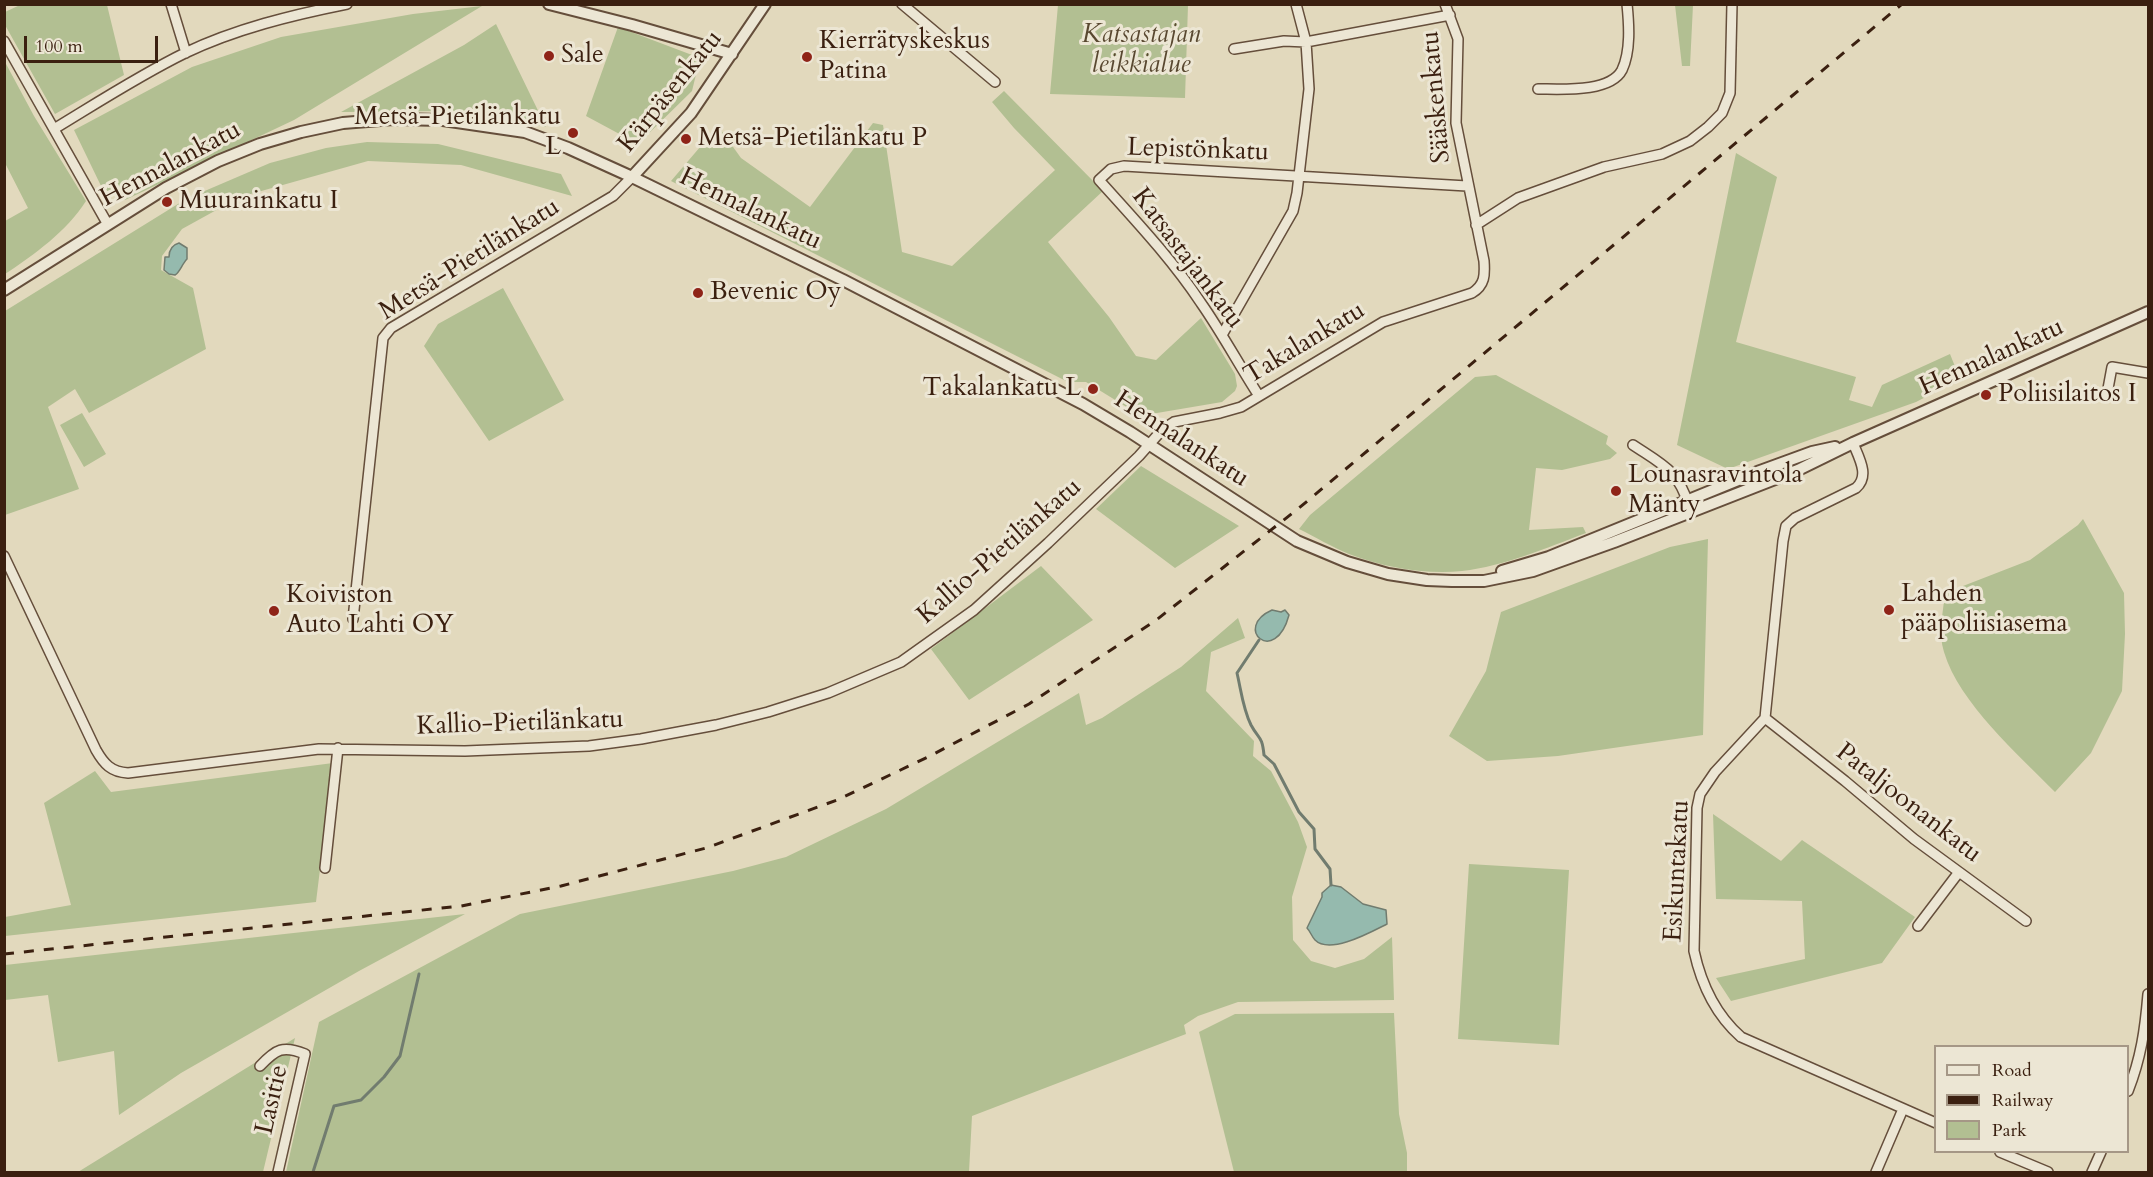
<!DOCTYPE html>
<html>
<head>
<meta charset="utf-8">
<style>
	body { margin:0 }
	#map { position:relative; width:2153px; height:1177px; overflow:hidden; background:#e2d9bd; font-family:Cardo,serif }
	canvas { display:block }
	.frame { position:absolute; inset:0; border:6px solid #3b2010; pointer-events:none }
	.legend { position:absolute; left:1934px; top:1045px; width:195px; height:108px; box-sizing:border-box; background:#ece6d4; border:2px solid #a59786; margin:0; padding:8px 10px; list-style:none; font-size:18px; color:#3b2010 }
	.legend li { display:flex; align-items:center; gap:12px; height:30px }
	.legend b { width:30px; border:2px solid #a59786 }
	.scale { position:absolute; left:24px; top:36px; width:134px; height:27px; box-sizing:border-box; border:3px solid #3b2010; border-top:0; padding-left:8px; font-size:18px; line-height:21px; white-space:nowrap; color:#3b2010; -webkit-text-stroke:4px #ece6d4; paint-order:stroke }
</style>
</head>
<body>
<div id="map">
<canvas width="2153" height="1177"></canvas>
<div class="frame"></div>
<ul class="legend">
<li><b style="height:8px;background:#ece6d4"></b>Road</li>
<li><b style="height:8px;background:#3b2010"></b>Railway</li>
<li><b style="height:16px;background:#b2bf92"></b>Park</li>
</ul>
<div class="scale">100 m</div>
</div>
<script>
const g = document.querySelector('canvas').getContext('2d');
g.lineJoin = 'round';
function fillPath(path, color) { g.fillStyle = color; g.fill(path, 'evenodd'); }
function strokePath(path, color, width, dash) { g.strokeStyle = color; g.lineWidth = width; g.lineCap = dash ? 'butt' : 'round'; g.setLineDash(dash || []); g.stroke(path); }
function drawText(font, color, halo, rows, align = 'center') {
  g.font = font + ' Cardo,serif'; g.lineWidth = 6; g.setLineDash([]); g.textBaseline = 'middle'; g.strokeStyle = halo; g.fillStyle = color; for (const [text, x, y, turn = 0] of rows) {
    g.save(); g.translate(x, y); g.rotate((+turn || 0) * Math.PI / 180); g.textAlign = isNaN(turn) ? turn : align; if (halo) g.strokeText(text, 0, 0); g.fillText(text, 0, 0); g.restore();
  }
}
fillPath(new Path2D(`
	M20,5h87l17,70 -69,39 -50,-89v-13z
	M1058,5h130l-3,93 -135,-4z
	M1675,5h18l-3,61h-8z
	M482,6l-188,114 -169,80 -23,-12 -28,-58 118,-63 89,-30 132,-23z
	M496,24l50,103 -94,-16 -111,1 123,-67z
	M618,27l82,31 -8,33 -54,53 -52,-28z
	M5,62l29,54 52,85c-19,30 -52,54 -81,73v-53l23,-13 -23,-45z
	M1004,91l99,100 -55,51 61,75 27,39 20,4 45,-42 34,56 2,12 -2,5 -13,11 -71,12h-13l-52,-32h-18l-397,-201 47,-55 23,32 69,49 63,-84 10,2 19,127 50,14 103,-96 -41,-42 -22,-26z
	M367,142l71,2 123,30 11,22 -111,-31 -93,-4 -128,36 -58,32 -20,27 -1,14 32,18 13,61 -117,64 -14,-24 -27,18 31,82 -74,26v-204l181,-112 84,-36 56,-15z
	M1736,153l41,24 -41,165 120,35 -7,23 23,7 10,-22 68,-31 10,25 -44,23 -188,67 -51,-24z
	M503,288l61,112 -75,41 -65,-95 14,-22z
	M1496,375l112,61 -2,8 11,9 -7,6 -48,11 -26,-2 -7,62 54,-3 3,6c-40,15 -81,33 -124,38 -36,4 -80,-4 -113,-17 -17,-7 -34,-17 -50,-25l11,-14 165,-138z
	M82,413l24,41 -22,13 -24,-42z
	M1141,466l98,60 -64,42 -79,-59z
	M2083,519l41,74 1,41 -3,57 -31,62 -36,39c-36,-37 -96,-89 -111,-140 -6,-19 -1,-39 1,-59l85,-33 48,-35z
	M1708,539l-5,196 -145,21 -71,5 -38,-25 37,-65 15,-59 169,-65z
	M1041,566l52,54 -124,80 -38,-51z
	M1238,618l7,20 -34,14 -5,39 48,50 -1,15 18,15 27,51 9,25 -15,50 1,43 18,21 24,7 29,-9 28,-22 2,63 -156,2 -40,14 -14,9 2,9 -214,82 -3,56h-683l33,-150 201,-108 213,-43 53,-14 100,-48 193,-116 7,32 16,-7 79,-51z
	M333,763l-17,139 -311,34v-19l66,-12 -27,-102 51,-32 16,21z
	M1713,814l68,47 21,-21 113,77 -33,46 -151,38 -15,-23 89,-19 -3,-58 -86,-2z
	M1469,864l100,6 -10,175 -101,-6z
	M465,914l-106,57 -178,102 -62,42 -5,-64 -56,11 -10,-67 -43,5v-35z
	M1394,1013l5,101 8,39v19h-173l-35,-140 36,-18z
	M295,1038l-32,134h-185z`), '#b2bf92');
const water = new Path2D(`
	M179,243l8,5v11c-5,5 -7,13 -12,16l-6,-1 -5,-4 1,-13h4c0,-8 3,-12 10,-14z
	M1272,610l9,2 4,-2 4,5c-14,52 -57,13 -17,-5z
	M1331,885l10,2 22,17 23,6 1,14c-16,8 -57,31 -72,16 -3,-3 -5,-9 -8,-12l15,-31v-4z`);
fillPath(water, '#95baae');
strokePath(water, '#717c6f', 1.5);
strokePath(new Path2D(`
	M1259,640l-22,33c4,17 6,36 14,52 8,15 11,10 13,30l10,9 25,48 15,17 1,20 15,20 1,16
	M313,1172l21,-66 27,-6 23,-23 16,-21 19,-82`), '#717c6f', 3);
const minor = new Path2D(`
	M171,4l15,49
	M902,4l93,78
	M4,41l103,182
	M1234,49l50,-8 22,1 144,-27
	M1538,89c22,0 72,4 84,-19 9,-19 7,-46 5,-66
	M54,129c43,-26 86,-54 131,-76 50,-24 107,-38 162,-49
	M1476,225l42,-27 86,-31 58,-13 28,-13 18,-14 14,-14 8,-20 2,-89
	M1222,335l71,-124 4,-18 12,-104 -3,-47 -10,-38
	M2107,394l5,-27 36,6
	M1259,396c-20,-31 -37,-63 -58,-93 -30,-45 -67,-84 -102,-123l12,-11 13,-3 343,20
	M1853,443c6,15 17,33 3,45l-61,30 -9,8 -3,15 -18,177 -50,54 -15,22 -3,14 -3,143c7,32 22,64 47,86l195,86
	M1633,445c30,20 45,25 56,61
	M4,556l92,194c8,14 15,22 32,23l191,-24 146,2 124,-5 52,-7 75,-14 52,-13 60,-19 73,-31 73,-52 74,-67 91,-87 23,-26 12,-8 46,-9 21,-6 142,-85 89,-29c13,-8 13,-18 12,-32l-28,-138 2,-84 -13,-35
	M353,619l30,-281 8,-10 222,-132 19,-19
	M1765,718l80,63 69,58 112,82
	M325,868l13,-120
	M1918,926l41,-54
	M260,1066c16,-17 23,-21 45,-12l-27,118
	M2128,1091c13,-33 17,-61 20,-97
	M2000,1152l48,20
	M1876,1172l27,-63
	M2092,1172l9,-20`);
const tertiary = new Path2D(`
	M549,4l83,21 100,29
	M632,177l59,-64 74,-109
	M4,290l162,-102 52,-27 42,-17 41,-12 42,-9 50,-4 50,1 82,12 43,16 64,29 211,103 240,124 47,28 167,109 50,21 41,12 39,6 25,1h32l49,-10 81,-29 184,-72 55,-27 295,-131
	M1502,571l47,-14 211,-86 52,-19 23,-5`);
strokePath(minor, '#654e3b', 12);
strokePath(tertiary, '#654e3b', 14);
strokePath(minor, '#ece6d4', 9);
strokePath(tertiary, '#ece6d4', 10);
strokePath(new Path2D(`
	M4,954l457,-48 100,-20 145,-38 131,-48 91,-43 101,-53 126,-83 144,-113 603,-504`), '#3b2010', 3, [10, 10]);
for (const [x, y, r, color] of [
	[549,56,6,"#8f2418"],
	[807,57,6,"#8f2418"],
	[573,133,6,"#8f2418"],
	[686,139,6,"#8f2418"],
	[167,202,6,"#8f2418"],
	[698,293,6,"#8f2418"],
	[1093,389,6,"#8f2418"],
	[1986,395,6,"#8f2418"],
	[1616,491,6,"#8f2418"],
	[1889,610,6,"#8f2418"],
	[274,611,6,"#8f2418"]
]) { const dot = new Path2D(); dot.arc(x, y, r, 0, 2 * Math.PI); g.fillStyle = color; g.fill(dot); strokePath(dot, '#ece6d4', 2); }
drawText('italic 26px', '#594830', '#ece6d4', [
	["Katsastajan",1141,36],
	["leikkialue",1141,66]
]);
drawText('26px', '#3b2010', '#ece6d4', [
	["Kierrätyskeskus",819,42],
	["Patina",819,72],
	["Sale",561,56],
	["Metsä-Pietilänkatu",561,118,"right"],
	["L",561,148,"right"],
	["Metsä-Pietilänkatu P",698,139],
	["Muurainkatu I",179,202],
	["Bevenic Oy",710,293],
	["Takalankatu L",1081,389,"right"],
	["Poliisilaitos I",1998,395],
	["Lounasravintola",1628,476],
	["Mänty",1628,506],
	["Lahden",1901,595],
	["pääpoliisiasema",1901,625],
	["Koiviston",286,596],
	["Auto Lahti OY",286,626]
], 'left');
drawText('26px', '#3b2010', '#ece6d4', [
	["Kärpäsenkatu",671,92,-51],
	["Sääskenkatu",1437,97,-95],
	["Lepistönkatu",1198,151,2],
	["Hennalankatu",171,165,-28],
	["Hennalankatu",750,210,26],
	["Katsastajankatu",1187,259,53],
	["Metsä-Pietilänkatu",470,260,-32],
	["Takalankatu",1305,344,-31],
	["Hennalankatu",1992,358,-24],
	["Hennalankatu",1181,440,33],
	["Kallio-Pietilänkatu",1000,552,-41],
	["Kallio-Pietilänkatu",520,724,-2],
	["Pataljoonankatu",1908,804,38],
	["Esikuntakatu",1678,871,-87],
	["Lasitie",273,1100,-77]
]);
</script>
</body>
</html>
